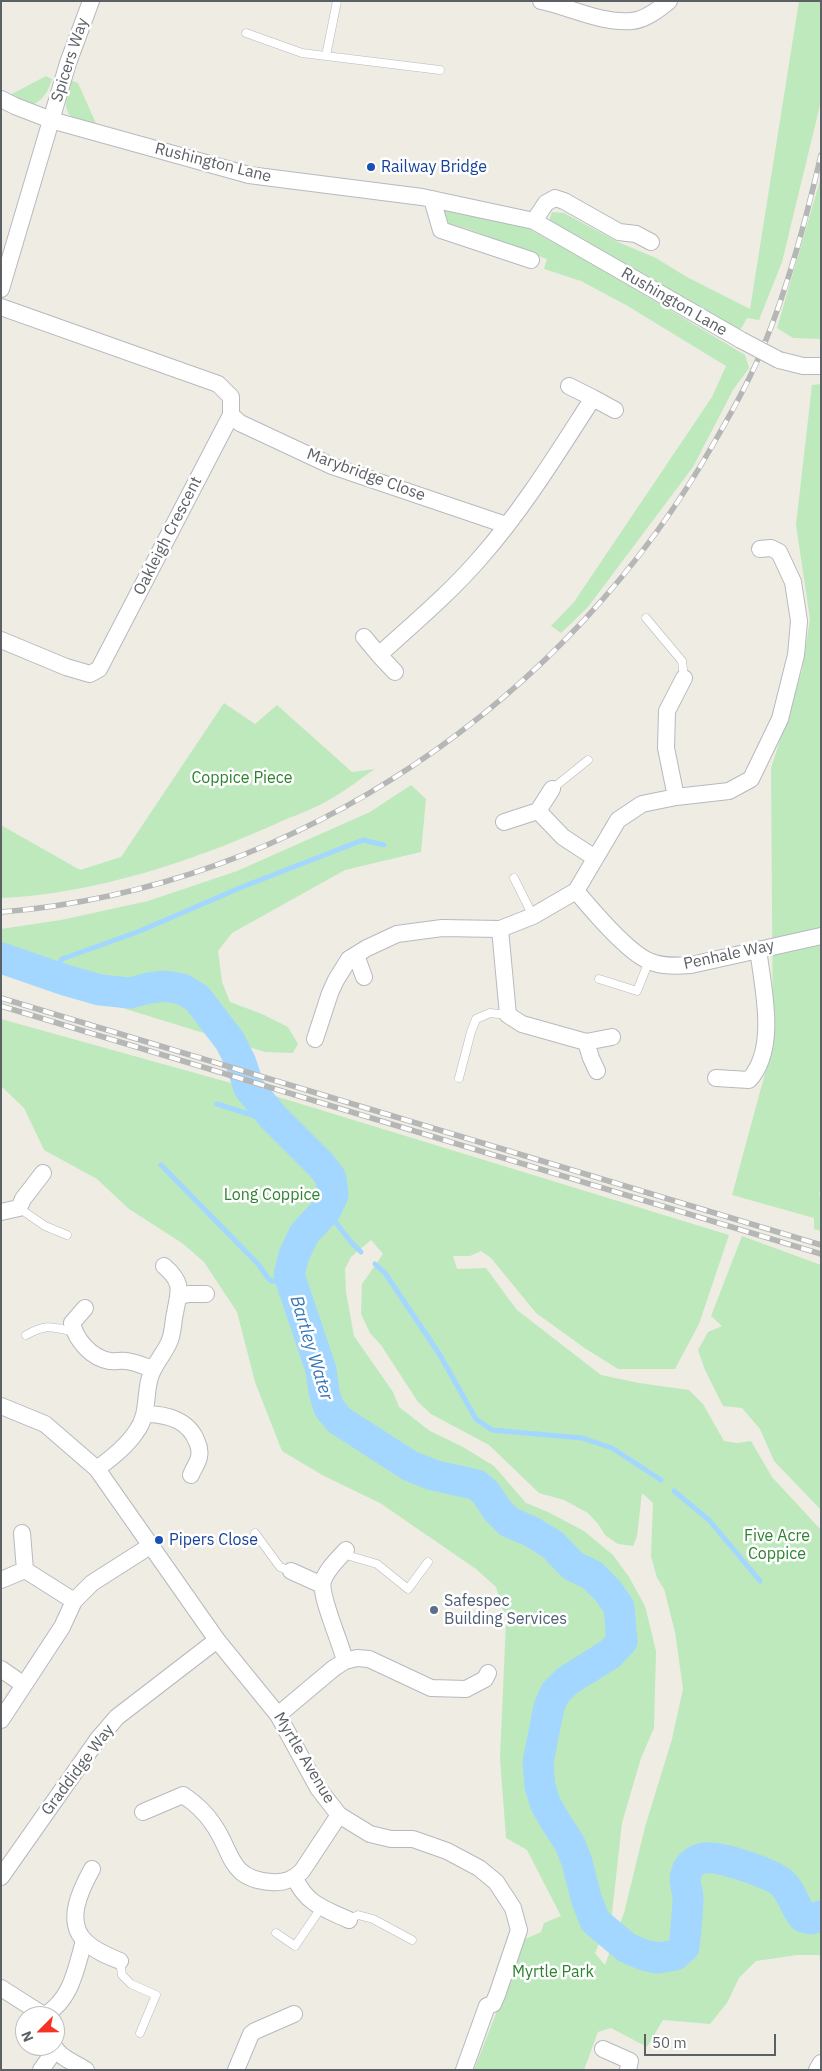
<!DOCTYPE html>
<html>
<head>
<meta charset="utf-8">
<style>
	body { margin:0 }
	#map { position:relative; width:822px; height:2071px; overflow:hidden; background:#efece3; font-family:"IBM Plex Sans",sans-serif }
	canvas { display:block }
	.frame { position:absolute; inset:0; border:2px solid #5b6065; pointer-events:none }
	.north { position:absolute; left:15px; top:2006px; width:50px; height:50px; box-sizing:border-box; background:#fff; border:1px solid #bdbfc1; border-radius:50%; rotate:247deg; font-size:14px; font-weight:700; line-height:20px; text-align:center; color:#5b6065 }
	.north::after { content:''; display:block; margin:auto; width:18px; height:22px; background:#f63222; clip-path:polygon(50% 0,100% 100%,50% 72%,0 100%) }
	.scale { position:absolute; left:644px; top:2034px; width:132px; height:22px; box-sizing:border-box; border:2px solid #5b6065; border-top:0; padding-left:6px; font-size:15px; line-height:18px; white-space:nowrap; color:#5b6065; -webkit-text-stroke:4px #fff; paint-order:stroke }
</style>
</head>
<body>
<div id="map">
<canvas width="822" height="2071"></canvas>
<div class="frame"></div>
<div class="north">N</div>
<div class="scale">50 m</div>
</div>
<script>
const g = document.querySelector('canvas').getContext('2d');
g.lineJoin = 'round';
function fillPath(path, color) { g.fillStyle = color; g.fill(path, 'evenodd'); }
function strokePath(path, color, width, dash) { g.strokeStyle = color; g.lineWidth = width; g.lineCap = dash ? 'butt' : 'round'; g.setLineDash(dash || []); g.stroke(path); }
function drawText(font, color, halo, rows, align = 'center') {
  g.font = font + ' "IBM Plex Sans",sans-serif'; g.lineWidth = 5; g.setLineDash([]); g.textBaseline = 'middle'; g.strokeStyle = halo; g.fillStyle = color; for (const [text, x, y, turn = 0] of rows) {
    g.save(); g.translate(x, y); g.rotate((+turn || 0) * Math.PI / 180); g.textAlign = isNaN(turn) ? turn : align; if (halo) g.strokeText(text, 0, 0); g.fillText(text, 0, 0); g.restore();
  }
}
fillPath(new Path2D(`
	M799,1h22v100l-39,161 -23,58 -12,-2 -6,11 -16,-5 -176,-103 3,-9 12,1 54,29 38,16 29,18 65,33z
	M46,76l6,3c-4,13 -8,20 -21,27l-25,-9z
	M70,80l8,3 20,45c-32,-9 -37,-14 -28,-48z
	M821,177v162l-28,-1 -16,-10z
	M446,207l83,22 74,41 142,85 4,13 -16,22 -40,77 -105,140 -27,26 -10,-7 23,-24 138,-205 14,-31 -100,-61 -45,-24 -37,-12 3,-10 -79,-30 -21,-6 -5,-11z
	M821,384v801l-2,10 2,1v35l-7,-2v-11l-82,-23 41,-151 -2,-276 31,-97 8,-52 -14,-94 16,-140z
	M224,703l31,21 22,-19 75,67 23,-3c-14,9 -27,20 -41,28 -16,10 -35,17 -52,24 -85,39 -187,73 -281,77v-73l79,45 41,-13z
	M411,785l15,14 -5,53 -76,18 -113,63 -14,18 4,31 8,20 32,12 26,13 10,17 -5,9 -28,-1 -178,-55 -86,-23v-45l60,-9 87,-19 89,-30 133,-59z
	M1,1019l248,69 480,147 -30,89 -24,45h-57l-32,-20 -50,-36 -45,-55 -10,-7 -11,5h-17l4,13 29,-1 31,42 84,65 38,8 50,7 14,14 21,37 13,2 14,-2 21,36 49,53v425h-24l-41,6 -17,17 -12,25 -17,21 -47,-4 -16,27 -36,-19 -13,4 -14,38h-110l51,-131 16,-7 3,-9 17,-7 -34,-66 -21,-12 -6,-80 6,-137 -10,-34 -20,-18 -96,-66 -56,-27 -42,-25 -27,-69 -18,-70 -33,-50 -22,-19 -53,-34 -32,-30 -53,-29 -20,-42 -23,-22zM371,1240l12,14 -21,30 -1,30 9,19 11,12 37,57 13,12 58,31 50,48 25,7 24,13 10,11 7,11 13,9 15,2 4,-10 5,-43 11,10 -2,53 6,22 7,11 11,43 8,57 -11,50 -27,88 -21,86 -19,52 -10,-12 17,-40 10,-90 19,-65 13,-30 2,-77 -11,-45 -16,-29 -16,-22 -29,-24 -36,-19 -22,-9 -32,-37 -31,-19 -33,-16 -31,-24 -6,-15 -39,-56 -8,-44 -1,-23 6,-12z
	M742,1236l79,29v245l-47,-49 -14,-32 -18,-21 -19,-2 -18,-36 -7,-20 10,-18 14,-6 -11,-10z`), '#bee9bd');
strokePath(new Path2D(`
	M52,976l10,-17 78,-28 102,-44 121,-47 21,5
	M217,1104l38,12 12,-6
	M161,1165l98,100 8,12 4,4 19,-1
	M326,1210l25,32 10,10
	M375,1264l10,9 55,82 36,64 16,11 90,8 30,10 49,32
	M674,1491l35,29 51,61`), '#a3d7ff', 5);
strokePath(new Path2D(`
	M1,958l64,22 35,10 30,3 19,-5 16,-2 17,3 15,9 33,43 11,22 8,25 24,29 49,49 9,12 2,17 -7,15 -22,24 -10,21 -5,20 32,95 3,22 5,16 10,12 71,46 23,9 44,10 9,8 11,17 12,12 21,9 23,14 20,21 19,9 16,16 11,16 3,34 -12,13 -43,27 -12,12 -6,14 -11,55 2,24 5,17 9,16 16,25 7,18 9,36 9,23 32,27 17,7 14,3 17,-3 9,-8c2,-15 3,-31 4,-46 1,-11 -6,-19 -1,-30 3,-7 10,-12 17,-13 14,-3 65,15 77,24 11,9 13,24 22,35l8,2 10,-3`), '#a3d7ff', 31);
const lane = new Path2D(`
	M337,1l-11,55 114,14
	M246,33l56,20 24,3
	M646,618l36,43 2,17
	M552,789l36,-29
	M514,878l19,38
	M599,979l38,12 12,-30
	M459,1078l12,-46 5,-13 14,-6 18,2
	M19,1208l26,18 22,9
	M26,1335c22,-12 26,-8 48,-3
	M255,1533l25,34 11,4
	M343,1554l34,10 31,25 20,-27
	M349,1920l9,-5 15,4 39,21
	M276,1933l19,13 26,-38
	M120,1961l2,14 9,9 25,11 -16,38`);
const street = new Path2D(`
	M541,1c29,6 61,23 91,20 13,-1 26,-11 37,-20
	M1,99l14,7 36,14 198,55 173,22 112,24 207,119
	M432,199l9,31 90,30
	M534,221l12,-18 9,-5 9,3 55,31 17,2 15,8
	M1,289l67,-226 23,-62
	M1,307l217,77 13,13v18l-132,254 -9,5 -24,-7 -65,-27
	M779,360l24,6h18
	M569,386l24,12
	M231,415l9,8 92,43 174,59
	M364,637l15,18c35,-32 72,-63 102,-98 43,-49 77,-105 112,-159l22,12
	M379,655l16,17
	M676,797l-10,-49 1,-37 17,-33
	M538,811l14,-22
	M504,822l34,-11 25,26 32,21
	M576,891c16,19 51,61 73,70 13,6 29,5 42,4l130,-29
	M500,929l8,86 14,9 64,18 26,-5
	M356,955l8,22
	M315,1039l15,-46 6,-13 13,-21 18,-11 30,-14 45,-6 58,1 33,-13 43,-25 42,-71 24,-16 34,-7 53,-6 22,-12 29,-60 16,-64 3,-34 -6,-39 -14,-30 -8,-4 -11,1
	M586,1042l5,16 6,13
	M716,1078l33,2c29,-32 14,-91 9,-131
	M1,1212l18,-4 4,-9 20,-26
	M180,1296l8,-2h18
	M85,1308l-13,15c4,17 19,35 38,38 5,1 10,-1 16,0 9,1 18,5 27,8
	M1,1406l44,18 52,45 120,171 61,75 40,73 21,27 31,19 21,5h22l34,12 32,17 17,14 17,26 6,22 -22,65 -4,9 -6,2 -23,64
	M145,1414c21,0 44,6 52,28 2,4 3,10 2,15 -1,6 -6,12 -8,18
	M97,1469c14,-11 29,-22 39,-37 12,-16 9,-33 13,-51 3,-16 16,-27 21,-41 3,-8 3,-18 5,-27 4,-22 9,-30 -11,-47
	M22,1533l3,37 49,31
	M291,1571l31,14
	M1,1580l24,-10
	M345,1661c-4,-18 -26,-66 -22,-80 3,-11 16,-23 23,-31
	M1,1669l23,16
	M278,1715l56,-47 11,-7 12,-3 12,1 62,29 35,1 19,-10 3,-6
	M1,1720l61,-93 12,-26 18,-18 58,-37
	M143,1812l40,-17c12,8 22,17 30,29 20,28 15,55 58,58 13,1 22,-2 31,-11l37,-56
	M92,1869c-11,20 -28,53 -6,73 9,9 22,14 34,19
	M1,1877l97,-138 19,-22 100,-77
	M295,1878c11,26 30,31 54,42
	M1,1988l44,28
	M45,2015c27,-16 31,-47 39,-74
	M54,2046c5,12 22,17 32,24
	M603,2049l27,12 -2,9
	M41,2070l14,-20
	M236,2070l15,-36 4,-3 39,-17
	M817,2070l4,-7`);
strokePath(lane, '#b6b9be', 9);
strokePath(street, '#b6b9be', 18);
strokePath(lane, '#fff', 8);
strokePath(street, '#fff', 16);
const rail = new Path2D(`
	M1,912c297,-24 569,-213 714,-471 18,-31 36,-63 49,-96 25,-61 42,-126 57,-190
	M1,998l820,247
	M1,1006l820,248`);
strokePath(rail, '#b5b6b6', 5.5);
strokePath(rail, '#fff', 4, [11]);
const streetBridge = new Path2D(`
	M741,340l38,20`);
strokePath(streetBridge, '#b6b9be', 18, []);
strokePath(streetBridge, '#fff', 16);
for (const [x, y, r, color] of [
	[371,167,5,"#1a4fb4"],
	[159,1540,5,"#1a4fb4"],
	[434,1610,5,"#5c6f8a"]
]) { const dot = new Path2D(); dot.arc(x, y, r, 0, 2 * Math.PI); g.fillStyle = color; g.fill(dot); strokePath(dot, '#fff', 2); }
drawText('16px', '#5b6065', '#fff', [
	["Spicers Way",70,60,-72],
	["Rushington Lane",213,163,14],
	["Rushington Lane",674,302,30],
	["Marybridge Close",366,475,20],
	["Oakleigh Crescent",168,536,-63],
	["Penhale Way",729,955,-12],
	["Myrtle Avenue",304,1758,59],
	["Graddidge Way",78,1770,-53]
]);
drawText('16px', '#164399', '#fff', [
	["Railway Bridge",381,167],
	["Pipers Close",169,1540]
], 'left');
drawText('16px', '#2e8230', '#fff', [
	["Coppice Piece",242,778],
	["Long Coppice",272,1195],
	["Five Acre",777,1536],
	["Coppice",777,1554],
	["Myrtle Park",553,1972]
]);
drawText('16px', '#4e5e75', '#fff', [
	["Safespec",444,1601],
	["Building Services",444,1619]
], 'left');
drawText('italic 18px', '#3878b9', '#fff', [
	["Bartley Water",311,1348,73]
]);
</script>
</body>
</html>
